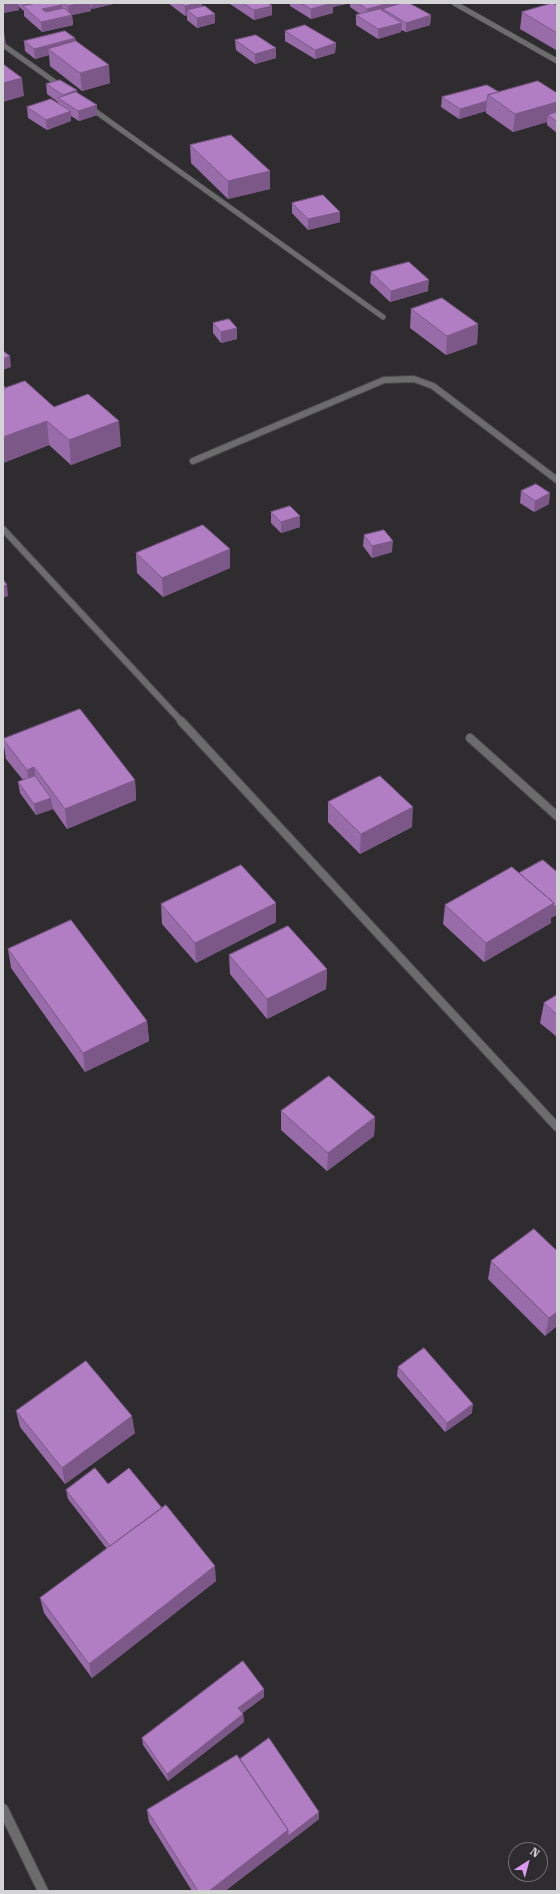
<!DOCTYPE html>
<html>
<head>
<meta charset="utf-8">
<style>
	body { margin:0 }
	#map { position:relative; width:560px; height:1894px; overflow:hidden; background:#2e2c2f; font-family:"Roboto Serif",serif }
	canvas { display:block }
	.frame { position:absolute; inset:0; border:4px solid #d4d3d5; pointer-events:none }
	.north { position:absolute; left:508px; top:1842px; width:40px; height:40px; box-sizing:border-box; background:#2e2c2f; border:1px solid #706f71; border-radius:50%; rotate:36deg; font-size:11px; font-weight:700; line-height:16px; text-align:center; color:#d4d3d5 }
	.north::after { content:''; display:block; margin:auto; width:14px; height:18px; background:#dc99f4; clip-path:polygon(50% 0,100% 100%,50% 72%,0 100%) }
</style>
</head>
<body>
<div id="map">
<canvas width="560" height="1894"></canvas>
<div class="frame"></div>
<div class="north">N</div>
</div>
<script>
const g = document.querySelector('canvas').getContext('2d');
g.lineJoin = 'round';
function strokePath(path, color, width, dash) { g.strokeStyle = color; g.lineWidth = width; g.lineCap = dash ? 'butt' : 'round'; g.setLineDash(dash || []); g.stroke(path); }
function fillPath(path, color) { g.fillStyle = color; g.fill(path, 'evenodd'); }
const laneFar2 = new Path2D(`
	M3,45l59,42
	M88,106l295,211`);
const laneFar1 = new Path2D(`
	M193,461l191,-81 30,-1 19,7 124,94`);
const lane = new Path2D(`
	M470,738l87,78`);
const streetFar3 = new Path2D(`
	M454,3l103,58`);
const streetFar2 = new Path2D(`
	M3,529l179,193`);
const streetFar1 = new Path2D(`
	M181,721l376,406`);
const street = new Path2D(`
	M3,1809l40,82`);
strokePath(laneFar2, '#49474a', 6);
strokePath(laneFar1, '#49474a', 8);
strokePath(lane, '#49474a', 10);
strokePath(streetFar3, '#49474a', 6);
strokePath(streetFar2, '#49474a', 8);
strokePath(streetFar1, '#49474a', 10);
strokePath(street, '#49474a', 12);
strokePath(laneFar2, '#6d6c6d', 5);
strokePath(laneFar1, '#6d6c6d', 6);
strokePath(lane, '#6d6c6d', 8);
strokePath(streetFar3, '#6d6c6d', 5);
strokePath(streetFar2, '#6d6c6d', 6);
strokePath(streetFar1, '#6d6c6d', 8);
strokePath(street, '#6d6c6d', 10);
fillPath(new Path2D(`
	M3,3h114l-25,6 -1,-2v4l-19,4 1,10 -31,7 -18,-16v-5l-6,-5 1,4 -16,3z
	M168,3h34v4l13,7v9l-18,5 -10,-8v-5l-2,1z
	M230,3h38l4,12 -18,5 -24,-16z
	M290,3h56v1l-13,3v6l-22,6 -21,-13z
	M350,3h46v2l35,10 -1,10 -24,7 -5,-2v2l-23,7 -22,-14v-10l4,-1 -10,-7z
	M557,6v44h-1l-36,-21 2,-17z
	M285,31l51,12 -1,10 -20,6 -30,-18z
	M75,38l1,3 34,42 -28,8 -32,-25 -1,-11 -14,4 -10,-8 -1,-10z
	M235,40l41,8v10l-21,6 -19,-14z
	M46,84l31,9 20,22 -18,6 -8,-5v5l-24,9 -19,-12 -1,-11 31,-3v-2l-11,-8z
	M499,92l58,1v40l-10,-8v-3l-34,10 -27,-19v-2l-27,8 -18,-12 1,-10z
	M190,145l80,44 -42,10 -37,-36z
	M292,203l48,19 -32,8 -16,-17z
	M371,272l57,19 -38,11 -20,-19z
	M411,309l67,15 -1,20 -31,11 -36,-27z
	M213,323l24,16 -16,4 -8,-10z
	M3,385l3,3 48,19 67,39 -50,19 -22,-20 -46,18z
	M521,491l28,13 -15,8 -14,-9z
	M271,512l29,4v11l-19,6 -10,-10z
	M364,535l28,17 -20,6 -9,-12z
	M230,549v19l-67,29 -26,-24 -1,-20z
	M3,739l132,41 1,20 -69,29 -14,-20 -17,6 -16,-22 -2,-11 5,-2 -17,-21z
	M328,802l84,25 -52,27 -32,-32z
	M276,903v19l-80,41 -34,-39 -1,-20z
	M445,905l106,13v5l-67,39 -41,-38z
	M8,949l139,72 2,20 -64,31 -74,-104z
	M229,955l98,14 -1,20 -59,30 -37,-45z
	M557,995v42l-17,-14 4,-20z
	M281,1111l94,6 -1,19 -47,35 -46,-41z
	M491,1261l66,65 -12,10 -57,-57z
	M398,1367l74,46 -27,19 -48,-56z
	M16,1411l119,22 -70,51 -45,-57z
	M108,1484l108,97 -124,97 -48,-65 -4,-15 67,-49 -39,-50 -2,-9z
	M264,1689v8l-22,16 1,1 1,8 -76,59 -25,-36 -1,-7z
	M240,1759l79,53v7l-94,72h-33l-43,-69 -2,-12z`), '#986ca8');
fillPath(new Path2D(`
	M3,3h15l1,7 -16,3z
	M32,3h22l8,2 1,9 -36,-5 -1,-5z
	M81,3h9l1,8 -19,4 1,10 -31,7 -1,-10 28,-6 -1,-10z
	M92,3h25l-25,6z
	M198,3h4v9l-15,-2v5l-2,1v-10z
	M329,3h17v1l-13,3v6l-22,6v-10z
	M390,3h6v8l-13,-2 -1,6 -15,4v-10z
	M272,6v9l-18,5v-10z
	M215,14v9l-18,5v-10z
	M431,15l-1,10 -24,7v-9z
	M402,23l-1,9 -23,7v-10z
	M3,24l3,22 -3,1z
	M75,38l1,10 -28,1 1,6 -14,4 -1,-10z
	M336,43l-1,10 -20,6v-9z
	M276,48v10l-21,6v-10z
	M109,65l1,18 -28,8 -2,-18z
	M22,78l2,18 -21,6v-19z
	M77,90l1,10 -14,2 -1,-7z
	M487,101l-1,10 -27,8 1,-10z
	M557,102v17l-9,-4 -1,7 -34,10 2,-18z
	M97,105v10l-18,6 -1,-10z
	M71,111v10l-24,9 -1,-10z
	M270,171v18l-42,10v-18z
	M340,212v10l-32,8v-11z
	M429,280l-1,11 -38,11 1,-11z
	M478,324l-1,20 -31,11 1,-19z
	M237,328v11l-16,4v-11z
	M10,356l1,11 -8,3v-11z
	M47,421l2,24 -46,18v-26z
	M119,421l2,25 -50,19 -2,-25z
	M550,493l-1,11 -15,8 1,-11z
	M300,516v11l-19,6v-11z
	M393,541l-1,11 -20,6v-12z
	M230,549v19l-67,29 -1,-19z
	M7,585l1,11 -5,2v-12z
	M34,767l3,20 -7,2 -3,-19z
	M135,780l1,20 -69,29 -2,-20z
	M51,798l2,11 -17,6 -2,-11z
	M413,807l-1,20 -52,27 1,-20z
	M276,903v19l-80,41 -1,-20z
	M554,903l3,2v10l-6,3v5l-67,39 2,-19z
	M327,969l-1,20 -59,30v-20z
	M147,1021l2,20 -64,31 -2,-19z
	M375,1117l-1,19 -47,35 1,-18z
	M557,1312v14l-12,10 4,-18z
	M473,1404l-1,9 -27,19 2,-9z
	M132,1416l3,17 -70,51 -3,-16z
	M215,1566l1,15 -124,97 -3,-14z
	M264,1689v8l-25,19 -1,-8z
	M243,1714l1,8 -76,59 -1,-7z
	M319,1812v7l-31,24v-7z
	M288,1830v13l-63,48h-16z`), '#7c5888');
const building = new Path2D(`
	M37,3h23l2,2 -20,4 4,3 18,-4 8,7 -31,7 -18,-16z
	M64,3h17l-13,3z
	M180,3h18l-13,3z
	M243,3h25l4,3 -18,4z
	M301,3h32l-22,6z
	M358,3h32l-23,6z
	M402,3h7l22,12 -25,8 -23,-14z
	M553,3l4,3v27l-35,-21z
	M205,6l10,8 -18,4 -10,-8z
	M380,9l22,14 -24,6 -22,-14z
	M305,25l31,18 -21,7 -30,-19z
	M65,31l10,7 -41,11 -10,-8z
	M256,35l20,13 -21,6 -20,-14z
	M76,41l33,24 -29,8 -32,-24z
	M3,64l19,14 -19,5z
	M60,80l17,10 -14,5 -17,-11z
	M538,81l19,12v9l-42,12 -27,-19z
	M487,85l12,7 -11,3 -1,6 -27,8 -18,-12z
	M76,92l21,13 -19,6 -20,-13z
	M51,99l20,12 -25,9 -19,-13z
	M557,112v10l-9,-7z
	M231,135l39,36 -42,10 -38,-36z
	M323,195l17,17 -32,7 -16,-16z
	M409,262l20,18 -38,11 -20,-19z
	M442,298l36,26 -31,12 -36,-27z
	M229,319l8,9 -16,4 -8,-9z
	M3,351l7,5 -7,3z
	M25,381l29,26 34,-13 31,27 -50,19 -22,-19 -44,16v-48z
	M3,385l3,3 -3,1z
	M536,484l14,9 -15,8 -14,-10z
	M290,506l10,10 -19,6 -10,-10z
	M203,525l27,24 -68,29 -26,-25z
	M384,530l9,11 -21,5 -8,-11z
	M3,579l4,6 -4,1z
	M80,709l55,71 -70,29 -31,-42 -7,3 -24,-31z
	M35,776l16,22 -17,6 -16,-22z
	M380,776l33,31 -52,27 -33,-32z
	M543,860l14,12v33l-4,2 1,-4 -35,-30z
	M241,865l35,38 -81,40 -34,-39z
	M512,867l42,36 -68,40 -41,-38z
	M71,920l76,101 -64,32 -75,-104z
	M288,926l39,43 -60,30 -38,-44z
	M557,995v20l-13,-12z
	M329,1076l46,41 -47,36 -47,-42z
	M534,1229l23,22v61l-8,6 -58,-57z
	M424,1348l49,56 -26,19 -49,-56z
	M86,1361l46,55 -70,52 -46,-57z
	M95,1468l13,16 21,-16 33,40 -52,38 -44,-56z
	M166,1505l49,61 -126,98 -49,-66z
	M243,1661l21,28 -26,19 5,6 -76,60 -25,-36z
	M269,1738l50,74 -31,24v-6l-48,-71z
	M237,1755l51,75 -79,61h-11l-51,-81z`);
fillPath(building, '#b17dc3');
strokePath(building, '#7c5888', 1);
</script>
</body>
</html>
